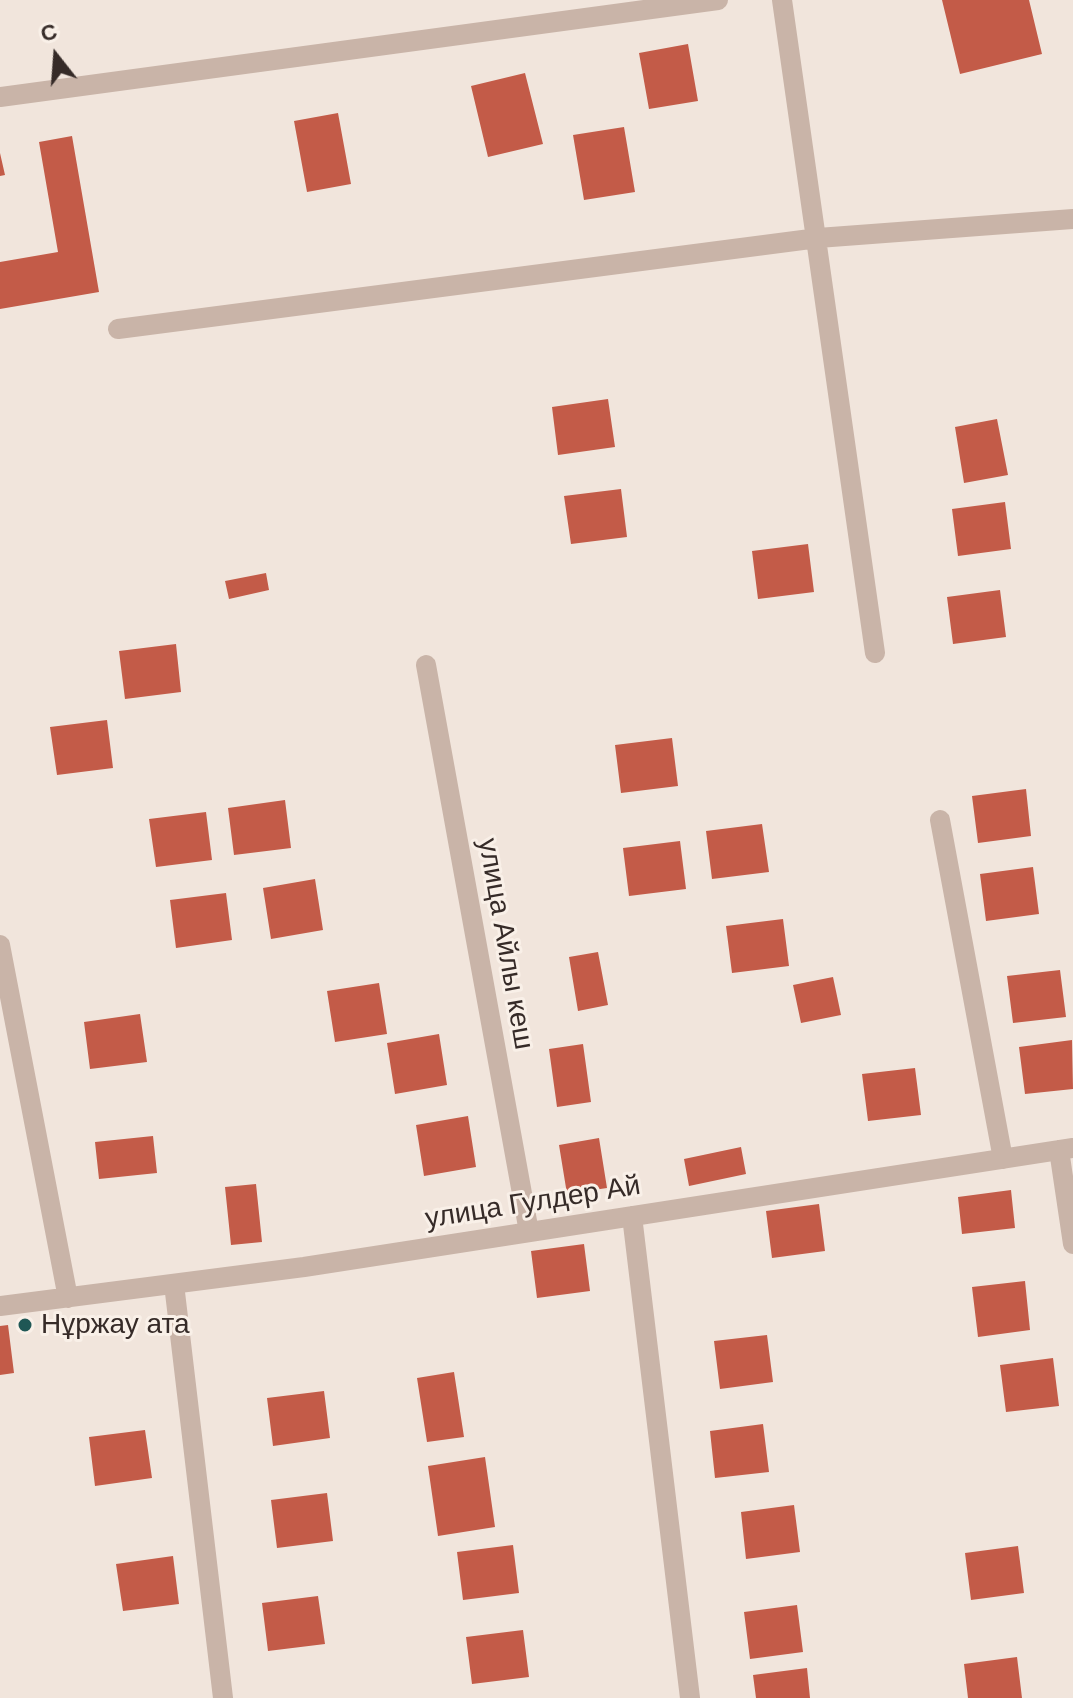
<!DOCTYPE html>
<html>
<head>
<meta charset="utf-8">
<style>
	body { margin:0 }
	#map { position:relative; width:1073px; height:1698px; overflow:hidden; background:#f1e5dc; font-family:Arial,sans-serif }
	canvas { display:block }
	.north { position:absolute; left:16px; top:16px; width:80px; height:80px; -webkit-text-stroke:6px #f9f0e8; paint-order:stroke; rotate:343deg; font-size:22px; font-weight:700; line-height:32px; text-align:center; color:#362b28 }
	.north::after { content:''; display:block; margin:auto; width:28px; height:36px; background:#362b28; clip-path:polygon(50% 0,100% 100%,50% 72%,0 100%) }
</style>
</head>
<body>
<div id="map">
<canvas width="1073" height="1698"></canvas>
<div class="north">С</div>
</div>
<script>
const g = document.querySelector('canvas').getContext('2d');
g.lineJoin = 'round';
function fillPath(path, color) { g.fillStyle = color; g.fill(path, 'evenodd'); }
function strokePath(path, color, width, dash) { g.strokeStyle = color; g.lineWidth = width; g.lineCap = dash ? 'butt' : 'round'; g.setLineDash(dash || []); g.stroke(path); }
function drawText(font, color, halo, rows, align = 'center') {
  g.font = font + ' Arial,sans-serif'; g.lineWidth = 6; g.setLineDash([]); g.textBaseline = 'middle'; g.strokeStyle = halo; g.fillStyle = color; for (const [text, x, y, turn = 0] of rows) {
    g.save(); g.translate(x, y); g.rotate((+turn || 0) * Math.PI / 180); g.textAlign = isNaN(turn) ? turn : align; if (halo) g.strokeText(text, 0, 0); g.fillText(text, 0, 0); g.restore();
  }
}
fillPath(new Path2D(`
	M942,0h87l13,54 -82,20z
	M688,44l10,57 -49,8 -10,-56z
	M525,73l18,71 -55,13 -17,-71z
	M338,113l13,71 -44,8 -13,-71z
	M624,127l11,65 -51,8 -11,-65z
	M72,136l27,156 -99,17v-47l58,-10 -19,-110z
	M0,153l5,22 -5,1z
	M608,399l7,48 -57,8 -6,-48z
	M997,419l11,56 -44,8 -9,-56z
	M621,489l6,48 -56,7 -7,-48z
	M1005,502l6,47 -53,7 -6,-47z
	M808,544l6,48 -56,7 -6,-48z
	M266,573l3,17 -40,9 -4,-18z
	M1000,590l6,47 -53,7 -6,-47z
	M176,644l5,48 -56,7 -6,-48z
	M107,720l6,48 -56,7 -7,-48z
	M672,738l6,48 -57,7 -6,-48z
	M1026,789l5,47 -53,7 -6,-47z
	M285,800l6,48 -57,7 -6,-47z
	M206,812l6,48 -56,7 -7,-48z
	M762,824l7,48 -57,7 -6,-48z
	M680,841l6,48 -57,7 -6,-48z
	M1033,867l6,47 -53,7 -6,-47z
	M315,879l8,51 -52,9 -8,-51z
	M226,893l6,47 -56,8 -6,-48z
	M783,919l6,47 -57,7 -6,-47z
	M598,952l10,53 -30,6 -9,-54z
	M1060,970l6,47 -53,6 -6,-47z
	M833,977l8,38 -40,8 -8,-38z
	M379,983l8,51 -52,8 -8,-51z
	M140,1014l7,48 -57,7 -6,-47z
	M439,1034l8,51 -52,9 -8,-51z
	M1072,1040l1,49 -48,5 -6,-47z
	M583,1044l8,58 -34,5 -8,-58z
	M915,1068l6,47 -53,6 -6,-47z
	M468,1116l8,51 -52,9 -8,-51z
	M153,1136l4,37 -58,6 -4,-37z
	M599,1138l8,50 -40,6 -8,-49z
	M741,1147l5,27 -57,12 -5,-27z
	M256,1184l6,58 -31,3 -6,-58z
	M1011,1190l4,38 -53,6 -4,-37z
	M819,1204l6,47 -53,7 -6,-47z
	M584,1244l6,47 -53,7 -6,-47z
	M1025,1281l5,49 -52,7 -6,-50z
	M8,1325l6,48 -14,2v-49z
	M767,1335l6,47 -53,7 -6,-48z
	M1053,1358l6,48 -53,6 -6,-47z
	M454,1372l10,65 -37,5 -10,-64z
	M324,1391l6,47 -57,8 -6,-48z
	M763,1424l6,48 -54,6 -5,-47z
	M145,1430l7,48 -57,8 -6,-49z
	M485,1457l10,70 -57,9 -10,-70z
	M327,1493l6,48 -56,7 -6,-48z
	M794,1505l6,47 -54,7 -5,-47z
	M513,1545l6,48 -56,7 -6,-48z
	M1018,1546l6,47 -53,7 -6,-47z
	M173,1556l6,48 -56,7 -7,-47z
	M318,1596l7,48 -57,7 -6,-48z
	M797,1605l6,47 -53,7 -6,-47z
	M523,1630l6,47 -57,7 -6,-47z
	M1017,1657l5,41h-54l-4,-34z
	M807,1668l3,30h-54l-3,-23z`), '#c35b48');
strokePath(new Path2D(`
	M782,0l93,653
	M0,97l718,-97
	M118,329l700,-91 255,-19
	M426,665l103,567
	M940,820l63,339
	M0,945l68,353
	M1059,1150l14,94
	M632,1216l58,482
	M174,1284l49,414
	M0,1306l304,-39 769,-119`), '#c9b4a8', 20);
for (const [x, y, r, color] of [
	[25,1325,8,"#1f5755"]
]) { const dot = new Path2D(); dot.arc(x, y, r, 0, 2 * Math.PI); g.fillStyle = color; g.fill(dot); strokePath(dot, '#f9f0e8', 3); }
drawText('28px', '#362b28', '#f9f0e8', [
	["улица Айлы кеш",505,944,80],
	["улица Гулдер Ай",533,1203,-9]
]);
drawText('28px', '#362b28', '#f9f0e8', [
	["Нұржау ата",41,1325]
], 'left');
</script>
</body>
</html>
